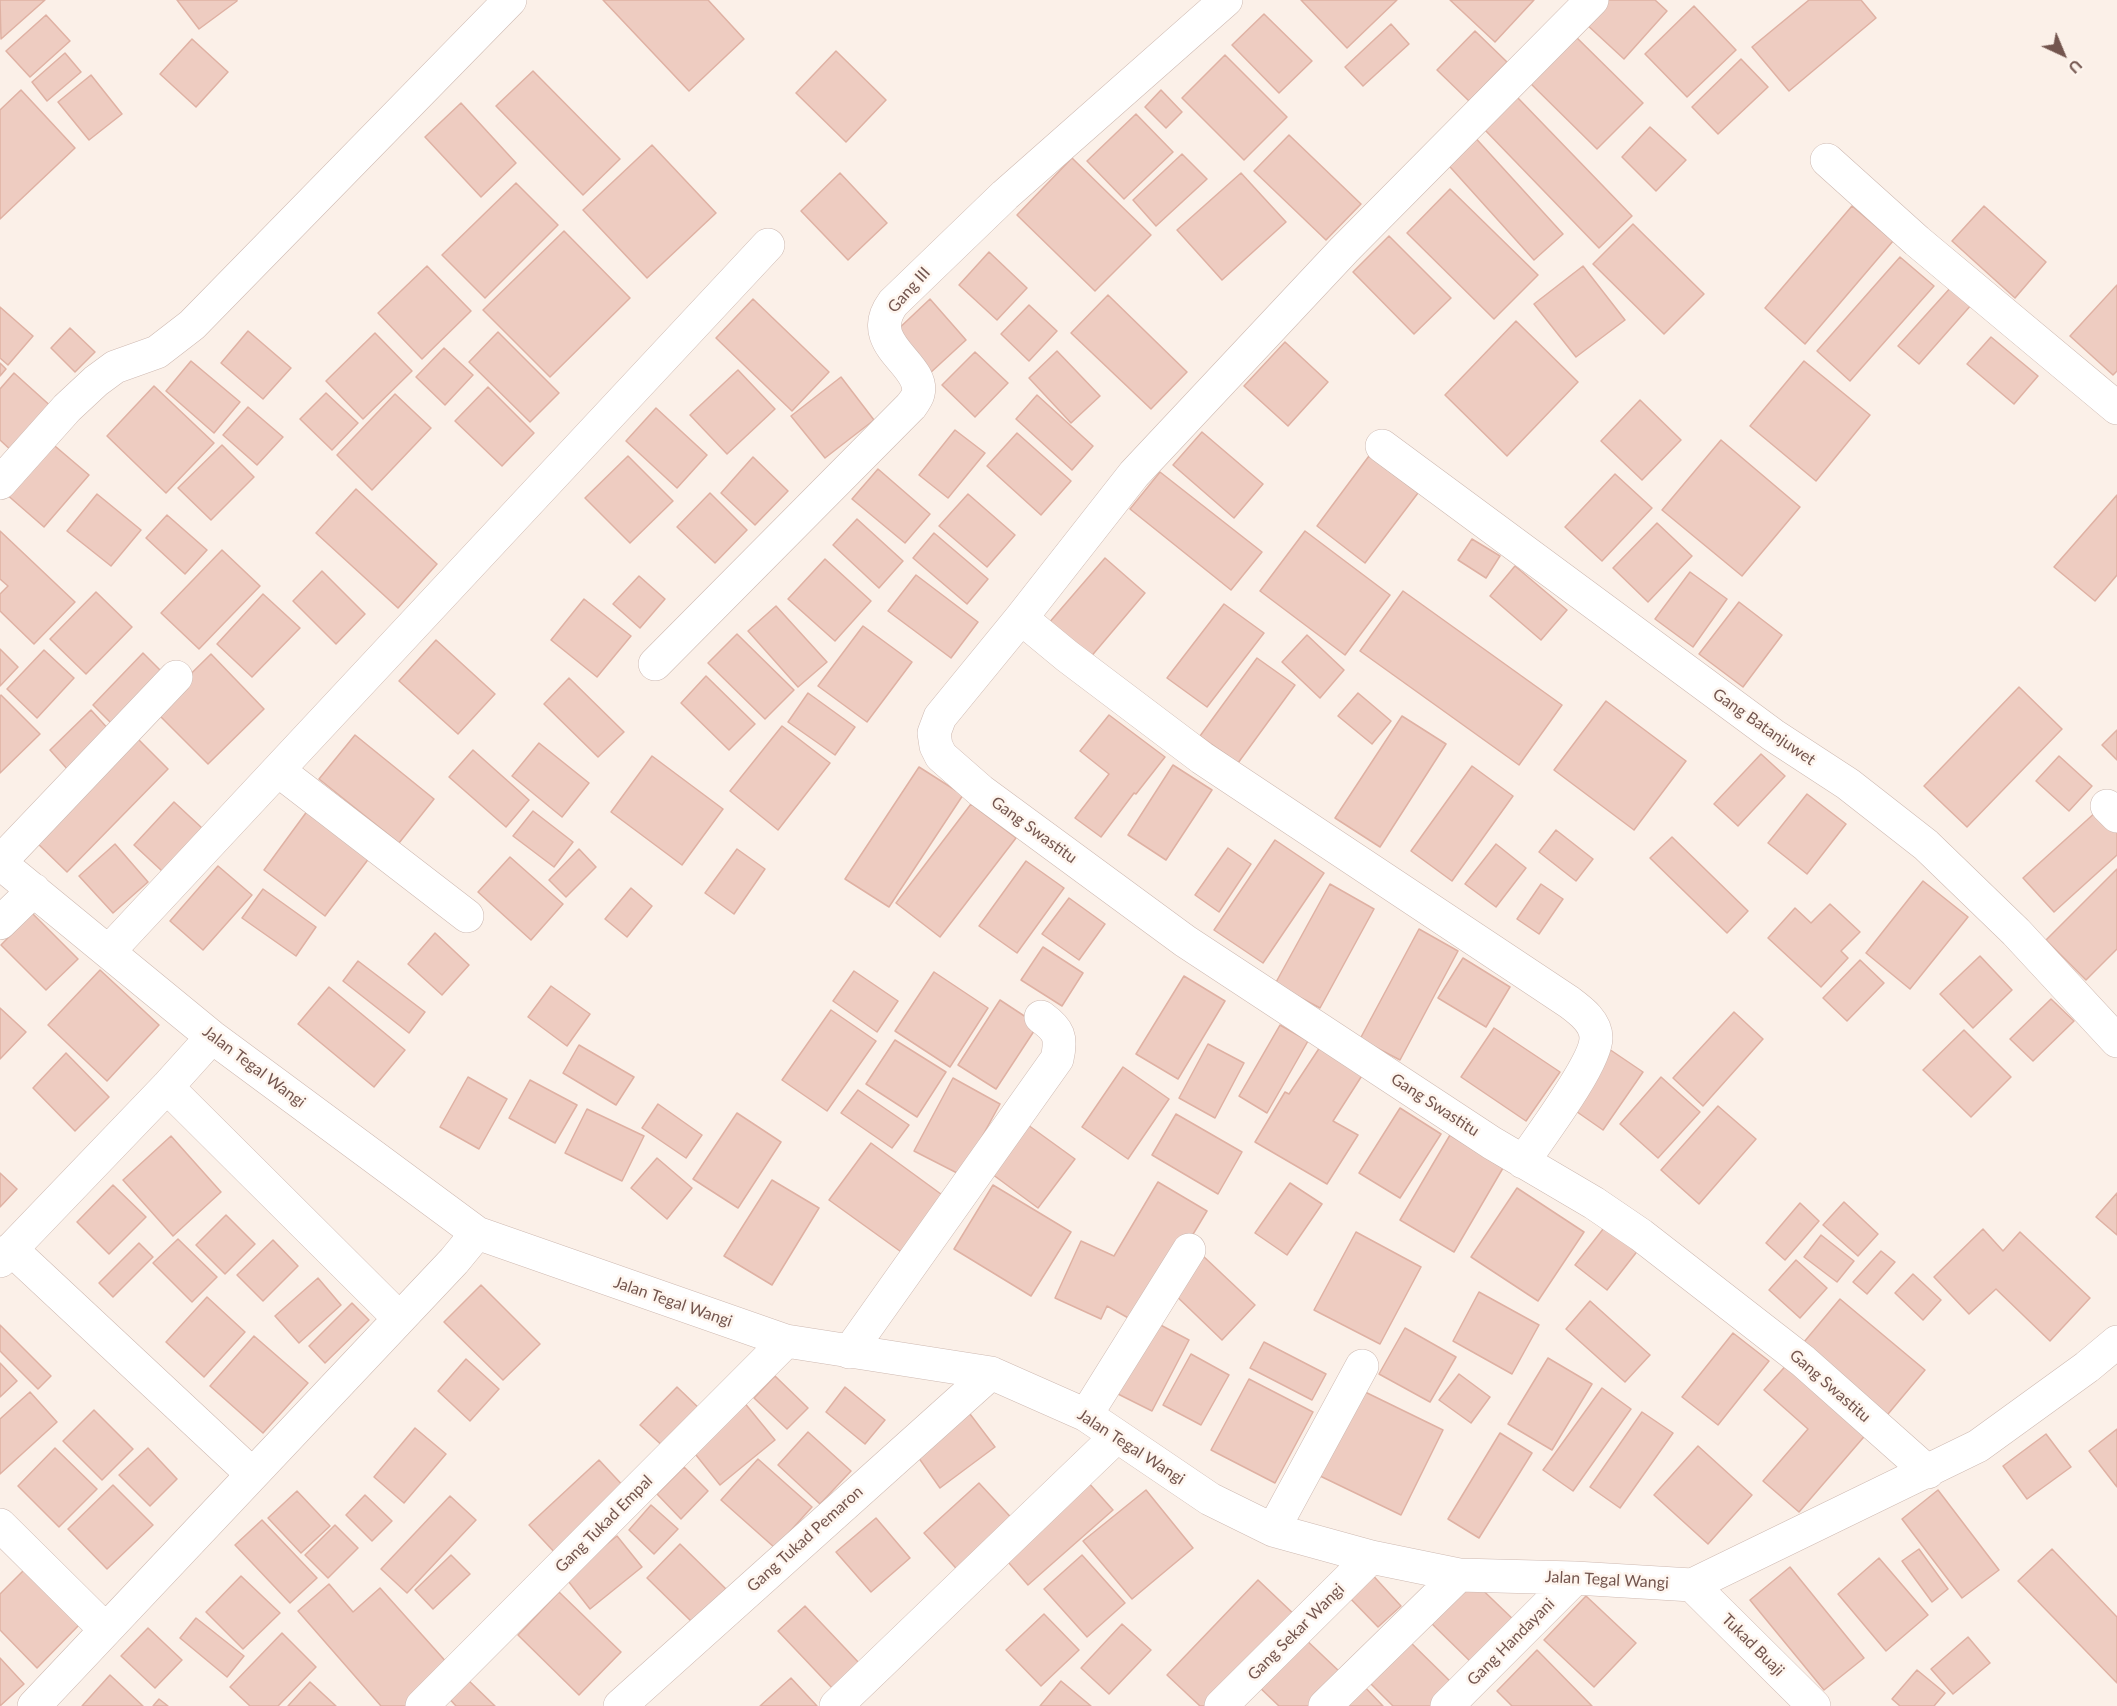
<!DOCTYPE html>
<html>
<head>
<meta charset="utf-8">
<style>
	body { margin:0 }
	#map { position:relative; width:2117px; height:1706px; overflow:hidden; background:#fbf0e8; font-family:Lato,sans-serif }
	canvas { display:block }
	.north { position:absolute; left:2033px; top:24px; width:60px; height:60px; -webkit-text-stroke:4px #fef5ee; paint-order:stroke; rotate:136deg; font-size:16px; font-weight:700; line-height:24px; text-align:center; color:#73554e }
	.north::after { content:''; display:block; margin:auto; width:21px; height:27px; background:#73554e; clip-path:polygon(50% 0,100% 100%,50% 72%,0 100%) }
</style>
</head>
<body>
<div id="map">
<canvas width="2117" height="1706"></canvas>
<div class="north">U</div>
</div>
<script>
const g = document.querySelector('canvas').getContext('2d');
g.lineJoin = 'round';
function fillPath(path, color) { g.fillStyle = color; g.fill(path, 'evenodd'); }
function strokePath(path, color, width, dash) { g.strokeStyle = color; g.lineWidth = width; g.lineCap = dash ? 'butt' : 'round'; g.setLineDash(dash || []); g.stroke(path); }
function drawText(font, color, halo, rows, align = 'center') {
  g.font = font + ' Lato,sans-serif'; g.lineWidth = 5; g.setLineDash([]); g.textBaseline = 'middle'; g.strokeStyle = halo; g.fillStyle = color; for (const [text, x, y, turn = 0] of rows) {
    g.save(); g.translate(x, y); g.rotate((+turn || 0) * Math.PI / 180); g.textAlign = isNaN(turn) ? turn : align; if (halo) g.strokeText(text, 0, 0); g.fillText(text, 0, 0); g.restore();
  }
}
const building = new Path2D(`
	M0,0h45l-44,39z
	M177,0h60v1l-38,28z
	M603,0h105l36,39 -55,52z
	M1301,0h96l-50,48z
	M1450,0h84l-39,42z
	M1605,0h50l12,11 -43,48 -39,-36z
	M1809,0h52l15,18 -87,73 -37,-44z
	M1694,6l42,44 -49,47 -42,-43z
	M1264,14l48,47 -33,32 -47,-48z
	M46,15l24,26 -40,36 -24,-26z
	M1391,24l18,20 -46,42 -18,-19z
	M1475,31l32,31 -38,39 -32,-31z
	M1570,31l73,72 -46,46 -73,-72z
	M192,39l36,33 -32,35 -36,-33z
	M836,51l50,49 -40,42 -50,-49z
	M65,53l16,19 -34,29 -15,-19z
	M1225,55l62,62 -43,43 -62,-62z
	M1741,59l27,28 -50,47 -26,-27z
	M533,71l87,88 -37,36 -87,-89z
	M91,75l31,39 -33,26 -31,-38z
	M21,90l54,58 -75,71v-109z
	M1161,90l21,22 -16,16 -21,-21z
	M1517,97l115,119 -33,32 -115,-119z
	M461,103l55,60 -35,34 -56,-60z
	M1136,114l37,38 -49,47 -37,-38z
	M1650,127l36,33 -30,31 -34,-34z
	M1471,133l92,101 -29,26 -92,-102z
	M1289,135l72,69 -35,36 -72,-69z
	M652,145l64,68 -69,65 -64,-68z
	M1182,154l25,25 -51,47 -23,-26z
	M1072,158l79,77 -56,56 -78,-76z
	M840,173l47,50 -39,37 -47,-49z
	M1241,173l45,49 -64,58 -45,-50z
	M516,183l42,42 -73,73 -43,-43z
	M1450,189l88,86 -44,44 -87,-86z
	M1852,206l41,35 -88,103 -40,-36z
	M1984,206l62,56 -31,36 -63,-57z
	M1633,224l71,70 -40,40 -71,-70z
	M564,231l66,67 -80,79 -67,-67z
	M1389,236l62,62 -37,36 -61,-62z
	M989,252l38,36 -30,32 -38,-35z
	M1900,257l34,29 -84,95 -33,-30z
	M427,266l44,45 -49,48 -44,-46z
	M1583,266l42,54 -49,37 -42,-53z
	M2117,285v86l-4,4 -43,-39z
	M1952,286l20,18 -53,60 -21,-18z
	M1108,295l79,77 -36,37 -80,-76z
	M753,299l76,73 -37,39 -76,-73z
	M930,299l36,41 -37,34 -36,-40z
	M1029,305l28,26 -28,30 -28,-27z
	M0,307l33,29 -25,29 -8,-7z
	M1516,321l62,61 -71,74 -62,-61z
	M70,328l25,24 -20,20 -24,-24z
	M248,331l43,37 -28,31 -42,-36z
	M498,332l61,61 -29,29 -61,-60z
	M375,333l37,38 -49,48 -37,-38z
	M1991,337l47,39 -24,28 -47,-40z
	M1285,342l43,40 -40,44 -44,-40z
	M444,348l29,27 -28,30 -29,-28z
	M1057,351l43,45 -29,27 -42,-45z
	M975,352l33,31 -33,34 -33,-32z
	M191,361l49,41 -26,31 -48,-42z
	M1804,361l66,54 -54,66 -66,-55z
	M0,363l6,6 -6,7z
	M738,370l37,39 -48,45 -37,-39z
	M14,373l40,36 -40,44 -14,-13v-51z
	M841,377l33,43 -49,38 -34,-42z
	M154,386l60,57 -48,50 -59,-57z
	M488,387l46,46 -32,33 -47,-45z
	M326,393l32,30 -26,27 -32,-31z
	M395,394l36,34 -59,62 -35,-35z
	M1037,395l56,51 -21,24 -56,-51z
	M1640,400l41,40 -39,40 -41,-39z
	M248,407l35,30 -26,28 -34,-30z
	M656,408l51,47 -30,33 -51,-47z
	M955,430l30,23 -37,45 -29,-23z
	M1202,432l61,52 -29,34 -61,-53z
	M1017,433l54,48 -30,34 -54,-49z
	M1721,440l79,67 -58,69 -80,-66z
	M49,441l40,34 -45,52 -39,-34z
	M222,445l32,32 -43,43 -33,-32z
	M628,456l45,45 -43,42 -45,-45z
	M1369,456l49,37 -53,70 -48,-37z
	M753,457l35,34 -33,34 -34,-32z
	M878,469l52,45 -25,29 -53,-44z
	M1160,472l102,80 -31,38 -101,-81z
	M1615,474l37,34 -50,53 -37,-34z
	M356,489l81,75 -39,44 -82,-75z
	M710,493l37,37 -32,33 -38,-36z
	M97,494l44,36 -30,36 -44,-35z
	M968,494l47,41 -28,32 -48,-41z
	M2117,495v80l-22,26 -41,-34z
	M167,515l40,35 -22,24 -39,-36z
	M857,519l46,42 -24,27 -46,-43z
	M1657,523l35,33 -44,46 -35,-34z
	M0,531l75,71 -41,42 -34,-33v-17l8,-8 -8,-7z
	M1305,531l85,64 -45,60 -85,-64z
	M934,533l54,46 -21,25 -54,-46z
	M1472,539l28,17 -14,22 -28,-18z
	M222,550l38,36 -61,63 -38,-36z
	M1105,558l40,35 -56,66 -41,-35z
	M825,559l46,42 -36,40 -47,-42z
	M1515,566l52,44 -26,30 -51,-44z
	M322,571l43,43 -29,30 -43,-43z
	M1690,572l37,27 -34,48 -38,-28z
	M916,575l62,47 -27,36 -63,-47z
	M639,576l26,23 -25,29 -27,-24z
	M1403,591l159,114 -43,60 -159,-114z
	M96,592l36,35 -46,47 -36,-35z
	M263,594l37,34 -48,49 -35,-33z
	M584,599l47,37 -34,41 -46,-37z
	M1739,602l43,33 -39,52 -44,-33z
	M1224,604l40,29 -57,74 -40,-29z
	M776,606l51,56 -29,25 -50,-56z
	M863,626l49,36 -45,60 -49,-36z
	M737,634l57,56 -29,29 -57,-56z
	M1307,635l37,35 -24,28 -38,-36z
	M436,640l59,54 -37,40 -59,-53z
	M0,649l18,18 -18,19z
	M44,650l30,28 -37,40 -30,-29z
	M143,653l22,22 -50,52 -22,-22z
	M211,654l53,55 -56,55 -54,-54z
	M1257,658l38,27 -57,78 -38,-27z
	M706,676l49,48 -26,26 -48,-47z
	M569,678l55,54 -26,25 -54,-53z
	M2019,687l43,42 -95,98 -43,-41z
	M808,693l47,34 -20,28 -47,-33z
	M1358,693l33,28 -19,23 -34,-28z
	M1,695l39,39 -40,39v-77z
	M1606,701l80,60 -52,69 -80,-60z
	M91,710l20,22 -42,39 -19,-21z
	M1109,715l56,42 -29,37 -2,-1 -33,44 -26,-19 34,-44 -29,-23z
	M1402,716l44,28 -66,103 -45,-29z
	M782,726l48,37 -52,67 -48,-39z
	M2117,730v30l-15,-15z
	M134,735l34,34 -101,103 -34,-33z
	M355,735l79,64 -35,44 -80,-64z
	M539,743l50,40 -27,34 -50,-41z
	M473,750l56,50 -23,27 -57,-50z
	M1761,754l24,22 -47,50 -24,-22z
	M652,756l71,53 -41,56 -71,-53z
	M2059,756l33,30 -23,25 -33,-30z
	M1173,765l39,25 -46,70 -38,-25z
	M1472,766l41,30 -61,85 -41,-30z
	M919,767l44,28 -74,112 -44,-28z
	M1807,794l39,30 -39,50 -39,-31z
	M174,802l28,26 -40,43 -28,-26z
	M971,804l45,34 -76,99 -44,-34z
	M308,810l62,47 -45,59 -61,-46z
	M533,811l40,31 -19,25 -41,-31z
	M2097,811l20,22v22l-63,57 -31,-34z
	M1556,830l37,29 -17,22 -37,-29z
	M1672,837l76,74 -21,22 -77,-75z
	M1275,840l49,33 -61,90 -49,-33z
	M115,844l33,38 -35,31 -34,-37z
	M1496,844l30,24 -30,39 -31,-23z
	M1228,848l23,16 -32,48 -24,-17z
	M579,849l17,18 -30,30 -17,-17z
	M737,849l28,20 -31,45 -29,-21z
	M510,857l53,47 -32,36 -53,-48z
	M1026,861l38,27 -47,65 -38,-27z
	M218,866l34,29 -49,55 -33,-29z
	M2117,869v80l-31,31 -40,-40z
	M1923,881l45,36 -58,72 -44,-36z
	M1330,884l44,25 -54,99 -45,-24z
	M1541,884l22,15 -24,35 -22,-15z
	M631,888l21,18 -25,31 -22,-18z
	M263,889l53,38 -20,29 -54,-38z
	M1069,898l36,26 -26,36 -37,-26z
	M1830,904l30,28 -19,19 7,7 -27,29 -53,-49 27,-30 16,15z
	M32,913l46,46 -32,31 -45,-45z
	M1419,929l39,22 -58,109 -40,-21z
	M435,933l34,32 -27,30 -34,-31z
	M1043,947l40,26 -21,33 -41,-26z
	M1980,956l32,34 -39,38 -33,-34z
	M1463,958l47,29 -24,40 -48,-29z
	M1860,960l24,23 -37,38 -24,-23z
	M358,961l67,51 -16,21 -66,-52z
	M100,970l59,55 -52,56 -59,-56z
	M854,971l44,30 -21,31 -44,-31z
	M934,972l54,36 -38,59 -55,-36z
	M1184,976l41,25 -47,78 -42,-25z
	M551,986l39,28 -23,32 -39,-29z
	M329,987l76,63 -31,37 -76,-63z
	M2051,999l23,22 -41,40 -23,-22z
	M1000,1000l38,25 -42,64 -38,-24z
	M0,1008l26,24 -26,27z
	M831,1010l45,31 -49,70 -45,-31z
	M1734,1012l29,27 -60,67 -30,-28z
	M1280,1025l28,16 -41,72 -28,-17z
	M1494,1028l66,44 -34,49 -65,-44z
	M1964,1030l47,47 -40,40 -48,-47z
	M895,1040l51,32 -29,45 -51,-33z
	M1208,1044l36,19 -29,55 -36,-20z
	M579,1045l55,32 -18,28 -53,-32z
	M1320,1047l43,27 -30,47 25,14 -31,49 -72,-42 30,-50 4,2z
	M1609,1049l34,23 -40,58 -33,-23z
	M66,1053l43,44 -34,34 -42,-43z
	M1123,1067l46,32 -41,60 -46,-32z
	M468,1077l39,22 -28,50 -39,-22z
	M1661,1077l39,35 -42,46 -38,-34z
	M953,1078l47,26 -39,71 -47,-24z
	M530,1080l47,25 -22,38 -46,-25z
	M858,1090l51,35 -17,23 -51,-35z
	M658,1104l44,31 -16,23 -44,-30z
	M1718,1106l38,33 -57,65 -38,-34z
	M1400,1108l41,26 -41,64 -41,-25z
	M587,1109l57,27 -22,45 -57,-28z
	M737,1113l44,29 -43,66 -45,-29z
	M1176,1114l66,38 -24,42 -66,-39z
	M1028,1125l47,34 -37,49 -46,-34z
	M1450,1135l53,33 -49,84 -54,-32z
	M171,1136l50,56 -48,44 -50,-56z
	M871,1143l74,54 -41,57 -75,-54z
	M657,1158l35,30 -25,31 -36,-31z
	M0,1173l17,16 -17,18z
	M772,1180l47,28 -47,77 -48,-29z
	M1158,1182l49,29 -68,113 -32,-18 -6,13 -46,-21 26,-57 33,15z
	M1290,1183l32,21 -35,51 -32,-22z
	M113,1185l33,32 -37,37 -32,-32z
	M993,1185l78,47 -40,64 -77,-47z
	M1517,1188l67,44 -46,69 -67,-44z
	M2117,1193v42l-21,-18z
	M1844,1202l34,32 -20,22 -35,-31z
	M1800,1203l19,18 -34,39 -19,-17z
	M226,1215l29,29 -30,30 -29,-29z
	M1607,1224l32,25 -32,41 -32,-25z
	M1983,1229l20,22 17,-19 70,66 -40,43 -54,-52 -27,25 -35,-37z
	M1356,1232l65,35 -41,77 -66,-34z
	M1821,1235l33,26 -17,21 -33,-25z
	M178,1239l39,38 -25,25 -39,-39z
	M273,1240l25,26 -35,35 -26,-26z
	M139,1243l14,14 -40,40 -14,-14z
	M1881,1251l14,11 -28,32 -14,-12z
	M1202,1255l53,50 -33,35 -53,-51z
	M1796,1260l31,28 -27,30 -31,-28z
	M1913,1274l28,26 -18,20 -28,-27z
	M318,1278l23,27 -42,38 -24,-27z
	M481,1285l59,59 -37,36 -59,-58z
	M1479,1292l60,33 -27,49 -59,-33z
	M207,1297l38,35 -41,45 -38,-35z
	M1840,1299l85,71 -42,50 -84,-72z
	M1590,1301l60,54 -25,27 -59,-53z
	M352,1303l17,17 -44,43 -16,-17z
	M1151,1320l38,20 -37,71 -38,-19z
	M0,1325l51,51 -13,13 -38,-38z
	M1405,1328l51,29 -26,45 -51,-28z
	M1733,1333l36,28 -51,64 -36,-28z
	M254,1336l54,47 -45,50 -53,-47z
	M1264,1342l62,32 -14,26 -62,-32z
	M1191,1354l38,21 -28,50 -38,-20z
	M1548,1358l44,26 -40,66 -44,-26z
	M466,1359l33,30 -29,32 -32,-30z
	M1790,1361l79,70 -70,81 -36,-31 45,-52 -44,-39z
	M0,1363l17,18 -17,16z
	M1459,1374l31,23 -19,26 -32,-23z
	M775,1376l33,32 -21,21 -33,-31z
	M1249,1379l64,33 -38,71 -64,-33z
	M677,1387l26,25 -36,38 -27,-25z
	M845,1387l40,33 -20,24 -39,-32z
	M1602,1388l29,21 -58,82 -30,-21z
	M1361,1390l82,40 -42,85 -83,-40z
	M30,1392l27,30 -57,52v-55z
	M743,1401l32,39 -55,45 -32,-40z
	M94,1410l39,39 -31,31 -39,-39z
	M1642,1412l31,21 -53,75 -30,-21z
	M970,1414l25,33 -55,41 -24,-34z
	M415,1428l31,26 -42,49 -30,-26z
	M2117,1429v58l-28,-36z
	M808,1432l43,39 -31,33 -42,-39z
	M1500,1433l32,20 -53,85 -31,-19z
	M2046,1434l25,33 -44,32 -24,-33z
	M1698,1446l54,49 -44,49 -54,-49z
	M55,1448l42,41 -38,38 -41,-41z
	M148,1448l29,31 -27,27 -31,-31z
	M758,1459l54,48 -37,41 -54,-48z
	M599,1460l28,30 -69,66 -29,-31z
	M684,1467l24,24 -27,28 -24,-25z
	M1087,1481l26,29 -85,75 -26,-30z
	M979,1483l40,43 -56,50 -39,-43z
	M113,1485l40,40 -46,44 -39,-40z
	M1146,1490l47,58 -61,51 -49,-58z
	M1938,1490l61,80 -37,28 -60,-79z
	M297,1491l33,35 -29,27 -33,-35z
	M365,1495l27,26 -20,20 -26,-26z
	M450,1496l26,24 -69,73 -26,-24z
	M651,1505l27,24 -24,25 -25,-24z
	M876,1518l34,40 -39,34 -35,-40z
	M262,1520l55,58 -27,25 -55,-58z
	M335,1525l23,23 -30,30 -23,-23z
	M617,1536l25,31 -52,42 -25,-32z
	M680,1544l46,45 -33,34 -46,-45z
	M1919,1549l29,40 -16,13 -30,-41z
	M2052,1549l65,68v66l-99,-102z
	M451,1555l19,19 -37,35 -18,-19z
	M1082,1555l43,48 -38,34 -43,-48z
	M1879,1558l49,57 -42,36 -48,-57z
	M1790,1567l74,91 -40,32 -74,-90z
	M1367,1569l34,37 -23,21 -34,-35z
	M24,1570l56,54 -43,44 -37,-38v-36z
	M241,1576l39,37 -37,36 -37,-37z
	M1468,1576l49,47 -42,43 -48,-47z
	M1258,1580l41,39 -81,87h-18l-33,-31z
	M329,1584l24,28 27,-24 69,77 -36,41h-32l-83,-95z
	M559,1592l62,60 -42,43 -61,-60z
	M1586,1596l50,47 -42,44 -50,-47z
	M805,1606l56,59 -27,25 -56,-59z
	M1044,1614l35,36 -38,36 -35,-36z
	M196,1618l48,38 -17,21 -47,-39z
	M1122,1624l29,26 -42,44 -28,-26z
	M148,1628l34,32 -27,28 -34,-32z
	M282,1633l34,34 -38,39h-28l-20,-19z
	M1403,1635l53,52 -20,19h-43l-31,-31z
	M1302,1636l39,37 -31,33h-31l-23,-22z
	M1968,1637l22,26 -37,31 -22,-25z
	M1537,1650l55,56h-80l-15,-15z
	M0,1658l24,26 -24,22z
	M1917,1670l28,23 -11,13h-34l-8,-7z
	M110,1675l33,31h-61z
	M465,1677l30,29h-39l-10,-11z
	M791,1678l26,28h-57z
	M1061,1681l30,25h-51z
	M1359,1681l24,25h-49z
	M310,1682l26,24h-48z
	M159,1699l9,7h-15z`);
fillPath(building, '#eeccc1');
strokePath(building, '#dfb1a3', 1.5);
const minor = new Path2D(`
	M1592,0l-248,250 -210,224 -113,144 -81,99 -6,16 2,13 5,10 40,35 204,150 307,202 102,60 47,32 162,126 125,111
	M1827,160l90,81 200,167
	M1382,446l391,289 75,49 78,61 90,87 101,109
	M0,483l67,-75 29,-27 19,-14 42,-15 35,-27 318,-325
	M1021,618l46,38 135,102 367,244c12,9 27,20 27,36 0,25 -57,100 -73,124
	M655,664l256,-258c3,-4 6,-8 7,-12 8,-30 -56,-49 -25,-91l112,-108 221,-195
	M279,771l188,145
	M2107,806l10,10
	M0,862l176,-185
	M0,863l212,174 265,196 309,108 205,32 95,42 124,84 63,31 98,27 88,18 116,3 117,7 286,-139 109,-79 30,-25
	M0,923l34,-33
	M109,951l659,-706
	M167,1087l232,231
	M11,1249l241,225
	M0,1261l167,-174 45,-50
	M849,1352l208,-293c5,-22 2,-29 -16,-42
	M1086,1415l103,-165
	M0,1525l105,104
	M1273,1530l89,-164
	M1692,1585l122,121
	M34,1706l420,-445 23,-28
	M422,1706l364,-365
	M620,1706l371,-333
	M836,1706l281,-270
	M1221,1706l150,-149
	M1325,1706l134,-131
	M1447,1706l128,-128`);
strokePath(minor, '#ceb9b1', 34);
strokePath(minor, '#fff', 33);
drawText('16px', '#73554e', '#fef5ee', [
	["Gang III",909,290,-48],
	["Gang Batanjuwet",1764,727,35],
	["Gang Swastitu",1034,830,36],
	["Jalan Tegal Wangi",254,1067,37],
	["Gang Swastitu",1435,1105,33],
	["Jalan Tegal Wangi",673,1302,19],
	["Gang Swastitu",1830,1386,41],
	["Jalan Tegal Wangi",1131,1447,33],
	["Gang Tukad Empal",604,1524,-45],
	["Gang Tukad Pemaron",805,1539,-42],
	["Jalan Tegal Wangi",1607,1580,3],
	["Gang Sekar Wangi",1296,1632,-45],
	["Gang Handayani",1511,1642,-45],
	["Tukad Buaji",1753,1645,45]
]);
</script>
</body>
</html>
